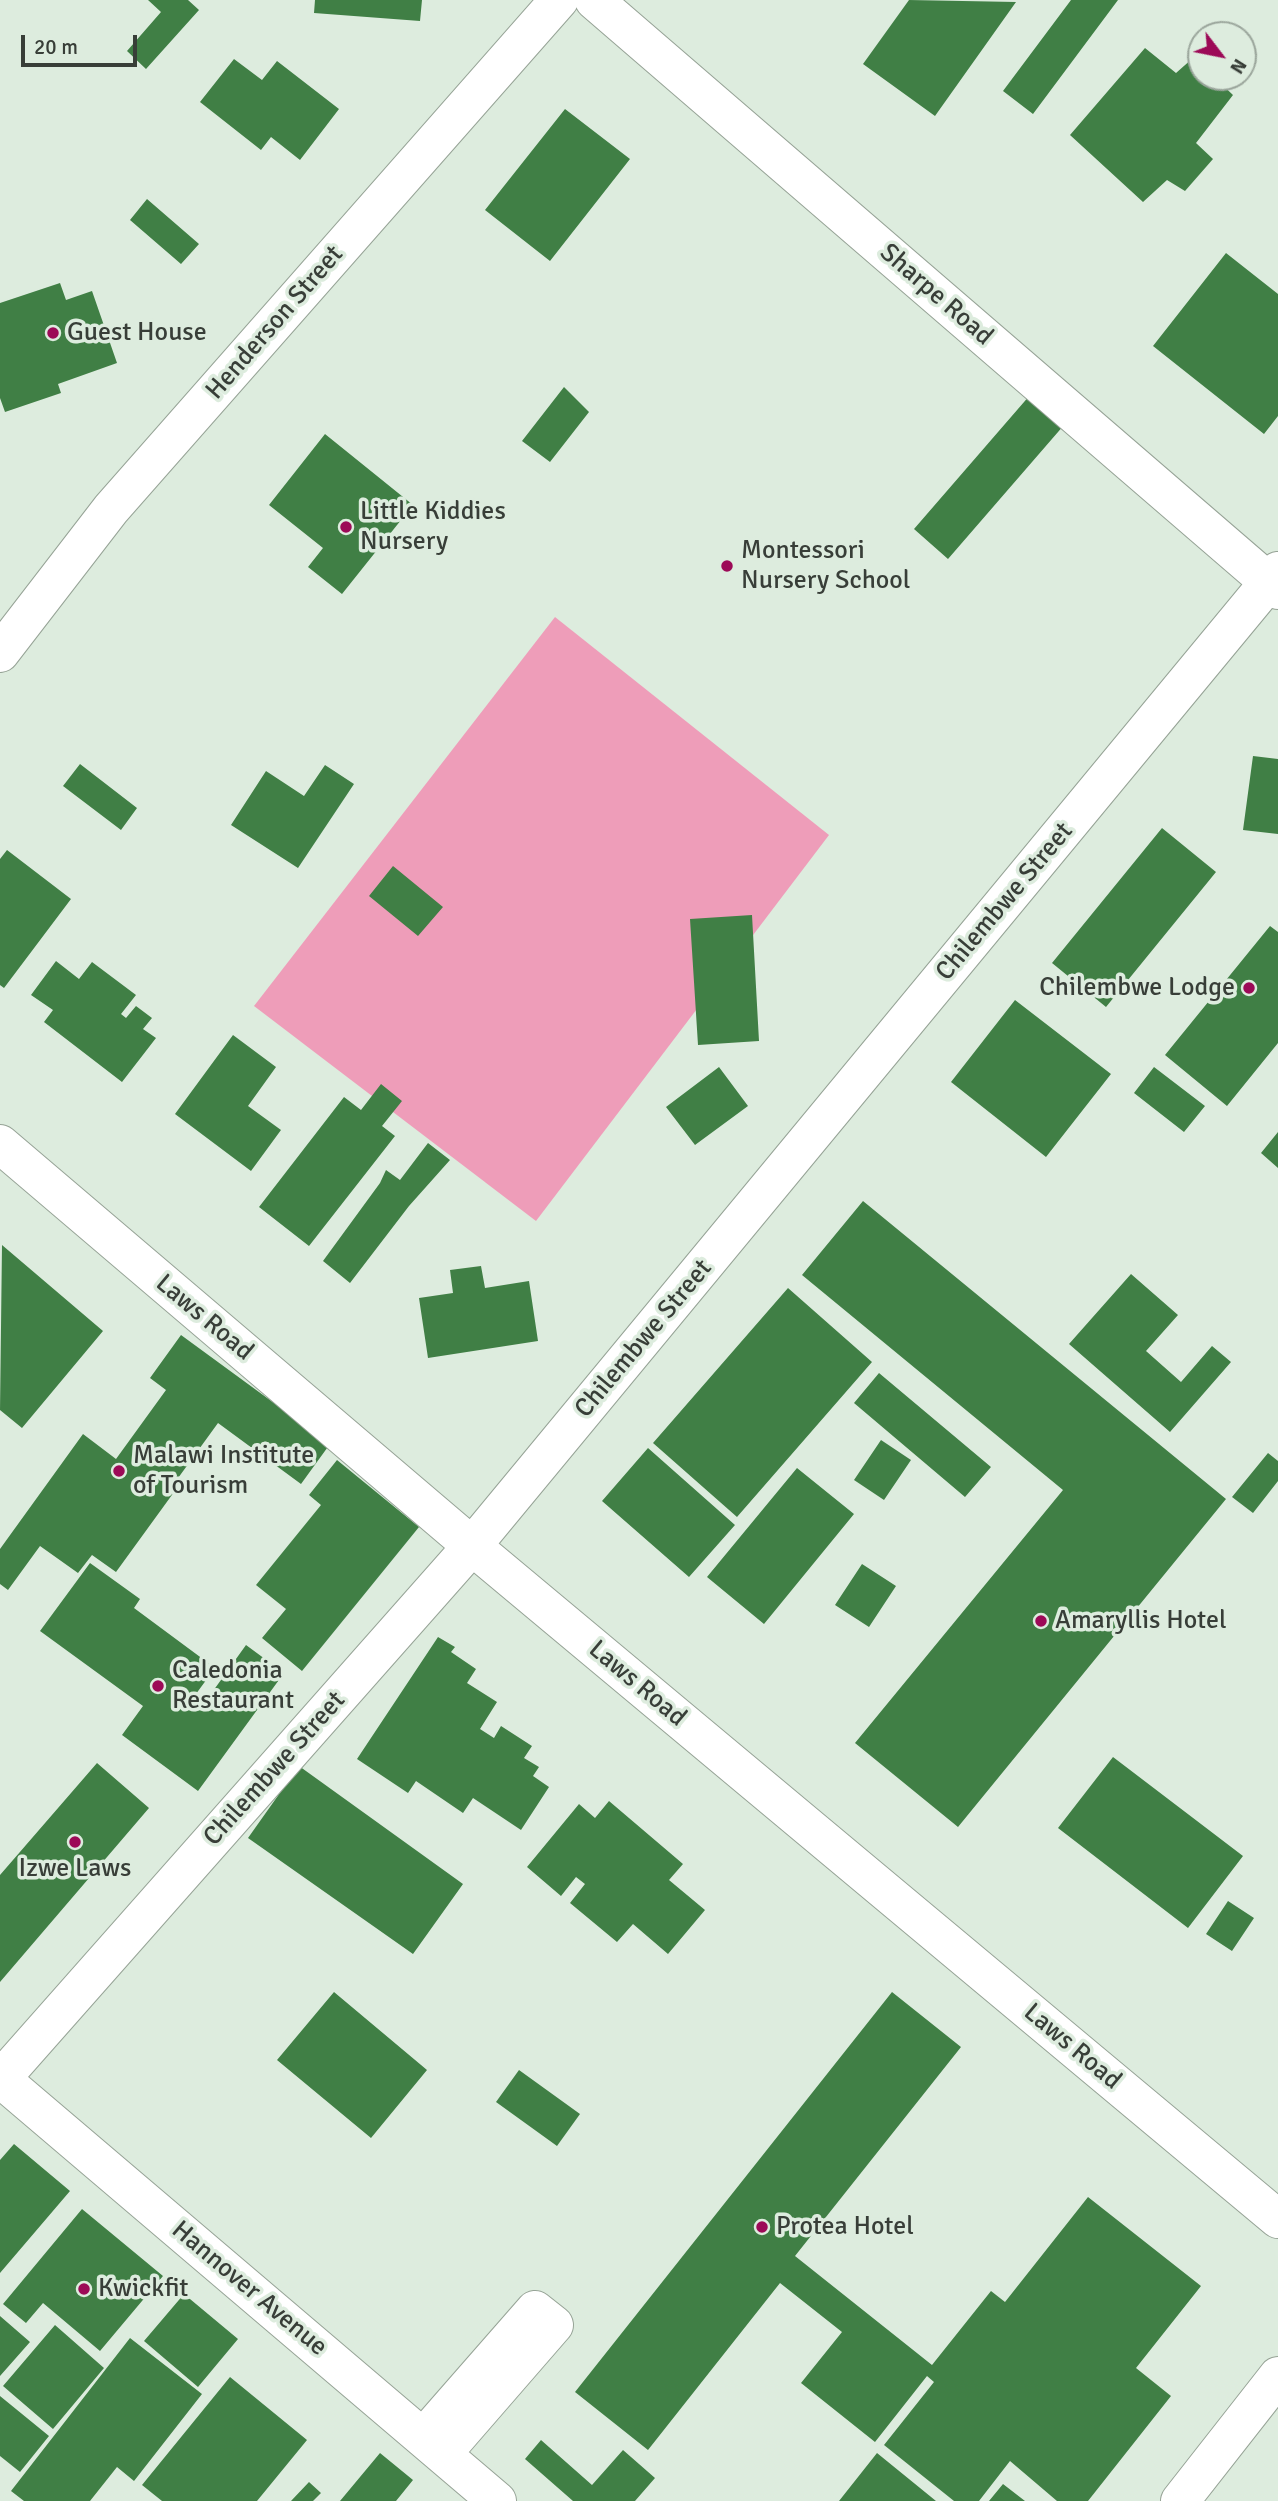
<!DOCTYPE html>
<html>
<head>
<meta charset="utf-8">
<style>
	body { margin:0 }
	#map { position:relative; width:1278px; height:2501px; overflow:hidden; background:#ddecde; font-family:Signika,sans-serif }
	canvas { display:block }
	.north { position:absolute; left:1187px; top:21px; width:70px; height:70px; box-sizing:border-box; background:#ddecde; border:2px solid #9ba69c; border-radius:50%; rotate:122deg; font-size:19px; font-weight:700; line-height:28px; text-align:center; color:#383e38 }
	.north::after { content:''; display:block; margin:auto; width:24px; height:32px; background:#9c0a57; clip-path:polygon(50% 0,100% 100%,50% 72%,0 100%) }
	.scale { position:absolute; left:21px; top:35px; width:116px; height:32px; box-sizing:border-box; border:4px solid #383e38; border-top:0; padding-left:9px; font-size:21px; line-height:24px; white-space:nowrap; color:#383e38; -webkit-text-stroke:5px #ddecde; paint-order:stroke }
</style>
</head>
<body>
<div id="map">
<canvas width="1278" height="2501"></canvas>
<div class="north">N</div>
<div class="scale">20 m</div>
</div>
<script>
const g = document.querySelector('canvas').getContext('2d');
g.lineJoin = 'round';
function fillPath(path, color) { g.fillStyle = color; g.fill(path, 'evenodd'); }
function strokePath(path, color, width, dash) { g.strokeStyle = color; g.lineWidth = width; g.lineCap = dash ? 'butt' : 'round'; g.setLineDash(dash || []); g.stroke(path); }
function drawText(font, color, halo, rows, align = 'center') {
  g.font = font + ' Signika,sans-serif'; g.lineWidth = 7; g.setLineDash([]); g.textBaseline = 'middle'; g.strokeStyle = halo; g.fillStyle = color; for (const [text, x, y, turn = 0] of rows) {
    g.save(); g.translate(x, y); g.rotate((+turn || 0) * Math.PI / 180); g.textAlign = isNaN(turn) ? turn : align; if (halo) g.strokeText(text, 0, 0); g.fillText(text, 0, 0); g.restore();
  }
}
fillPath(new Path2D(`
	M555,617l274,218 -293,386 -282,-215z`), '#ee9db9');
fillPath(new Path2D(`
	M148,0h40l11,10 -53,59 -19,-18 34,-39z
	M315,0h107l-2,21 -106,-8z
	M909,0l107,2 -81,114 -72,-52z
	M1071,0h47l-85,114 -30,-23z
	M1145,48l31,25 17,-15 8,7v12h13l19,18 -37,48 17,16 -28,32 -18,-11 -24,22 -73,-67z
	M234,59l28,21 15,-19 62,48 -39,51 -29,-23 -10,13 -61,-48z
	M565,109l65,50 -80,102 -65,-51z
	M147,199l52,45 -18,20 -51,-44z
	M1226,253l52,41v122l-14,18 -111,-88z
	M60,283l6,17 26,-9 25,72 -59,21 3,9 -56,19 -5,-14v-95z
	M564,387l25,25 -39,50 -28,-21z
	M1037,387l34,30 -123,142 -34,-30z
	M325,434l88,71 -71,89 -34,-27 15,-19 -54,-43z
	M1253,756l25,3v75l-35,-4z
	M80,764l57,44 -16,22 -58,-44z
	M325,765l29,19 -56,84 -67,-43 35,-54 38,25z
	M1162,828l54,44 -110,135 -54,-44z
	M7,850l64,49 -67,89 -4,-3v-126z
	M393,866l50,41 -25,29 -49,-40z
	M752,915l7,126 -61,4 -8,-126z
	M1270,926l8,6v111l-51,63 -62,-51z
	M56,961l23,18 13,-17 44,33 -15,19 5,4 10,-12 16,12 -9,11 13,9 -34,44 -78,-60 9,-12 -22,-15z
	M1015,1000l96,74 -65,83 -95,-75z
	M233,1035l43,32 -28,39 33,24 -30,41 -76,-57z
	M719,1067l29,39 -53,39 -29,-38z
	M1154,1067l51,39 -21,26 -50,-39z
	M381,1084l21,17 -20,25 13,10 -86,110 -50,-39 85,-110 17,13z
	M1278,1132v36l-17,-15z
	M428,1143l22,17 -41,46 -59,77 -27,-22 57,-78 6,-13 14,10z
	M863,1201l363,298 -268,328 -103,-84 208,-253 -261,-215z
	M2,1245l101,86 -81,97 -22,-18z
	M481,1266l4,22 44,-7 9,60 -110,17 -9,-60 34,-5 -3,-23z
	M1131,1274l47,41 -32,36 35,31 31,-36 19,16 -61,70 -101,-88z
	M788,1288l84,74 -135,155 -84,-74z
	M181,1335l149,109 -29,40 -83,-61 -45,62 4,3 -61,84 -24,-17 -14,18 -38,-27 -32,44 -8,-6v-35l83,-115 33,25 50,-69 -16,-12z
	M879,1373l112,94 -26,30 -111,-94z
	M881,1440l30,20 -27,40 -30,-20z
	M648,1448l87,77 -46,52 -87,-76z
	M1268,1453l10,8v20l-25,32 -21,-16z
	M337,1460l82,67 -117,144 -40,-33 24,-29 -30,-24 65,-80 -12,-10z
	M797,1468l57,46 -90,110 -57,-47z
	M90,1563l50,36 -6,9 81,60 -22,30 10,7 43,-60 38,28 -86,118 -76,-56 21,-29 -103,-75z
	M862,1564l34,22 -27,41 -34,-22z
	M438,1637l17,10 -4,5 25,17 -9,14 30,19 -17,27 14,9 7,-12 31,20 -8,12 15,9 -6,9 16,11 -28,43 -48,-32 -10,15 -47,-32 -8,12 -51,-34z
	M1113,1757l130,99 -55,72 -130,-100z
	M97,1763l52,45 -149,174v-107z
	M299,1766l164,118 -50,70 -165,-116z
	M609,1801l74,63 -14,16 36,30 -37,44 -35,-30 -16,18 -47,-39 15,-19 -9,-7 -15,19 -34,-29 52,-63 16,14z
	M1228,1901l26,17 -22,33 -26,-17z
	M334,1992l93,78 -56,68 -94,-78z
	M892,1992l69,55 -166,209 137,109 59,-74 14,11 83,-105 113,89 -65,82 35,28 -83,105h-31l-47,-40 -31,40h-25l-70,-56 50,-63 -7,-6 -52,66 -74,-59 41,-51 -62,-49 -132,167 -73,-58z
	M519,2070l61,44 -23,32 -61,-44z
	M14,2144l56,47 -70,82v-113z
	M82,2209l81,67 -63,75 -57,-48 -17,20 -23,-19z
	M184,2294l54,45 -40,48 -54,-46z
	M0,2316l30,26 -30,34z
	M55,2325l49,43 -51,61 -50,-43z
	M130,2338l72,56 -68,87 -17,-14 -27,34h-66l-13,-10z
	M230,2377l77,63 -50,61h-95l-20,-16z
	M0,2396l49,40 -29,36 -20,-16z
	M541,2440l51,45 31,-35 32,28 -20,23h-62l-48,-42z
	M380,2453l33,27 -17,21h-56z
	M877,2453l59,48h-97z
	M309,2482l12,11 -8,8h-22z
	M1003,2484l22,17h-36z`), '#407f45');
const minor = new Path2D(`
	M594,0l684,590
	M0,653l111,-144 448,-509
	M0,1144l472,402 806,673
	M0,2078l497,423
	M0,2080l472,-534 806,-975
	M423,2438l112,-128 19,15 -112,129
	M1180,2501l98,-125`);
strokePath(minor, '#96a396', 40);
strokePath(minor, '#fff', 38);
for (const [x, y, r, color] of [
	[53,333,7,"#9c0a57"],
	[346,527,7,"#9c0a57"],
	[727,566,7,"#9c0a57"],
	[1249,988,7,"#9c0a57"],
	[119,1471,7,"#9c0a57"],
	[1041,1621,7,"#9c0a57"],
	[158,1686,7,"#9c0a57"],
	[75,1842,7,"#9c0a57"],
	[762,2227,7,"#9c0a57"],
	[84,2289,7,"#9c0a57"]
]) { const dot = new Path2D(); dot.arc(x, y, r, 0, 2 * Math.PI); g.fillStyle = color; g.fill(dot); strokePath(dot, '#ddecde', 2.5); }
drawText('26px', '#383e38', '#ddecde', [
	["Sharpe Road",936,295,41],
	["Henderson Street",275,323,-49],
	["Chilembwe Street",1005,902,-50],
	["Laws Road",204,1318,40],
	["Chilembwe Street",644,1339,-50],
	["Laws Road",637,1684,40],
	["Chilembwe Street",275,1769,-48],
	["Laws Road",1072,2047,40],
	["Hannover Avenue",249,2289,40]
]);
drawText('26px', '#383e38', '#ddecde', [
	["Guest House",67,333],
	["Little Kiddies",360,512],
	["Nursery",360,542],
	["Montessori",741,551],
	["Nursery School",741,581],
	["Chilembwe Lodge",1235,988,"right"],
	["Malawi Institute",133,1456],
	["of Tourism",133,1486],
	["Amaryllis Hotel",1055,1621],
	["Caledonia",172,1671],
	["Restaurant",172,1701],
	["Izwe Laws",75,1869,"center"],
	["Protea Hotel",776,2227],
	["Kwickfit",98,2289]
], 'left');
</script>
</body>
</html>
